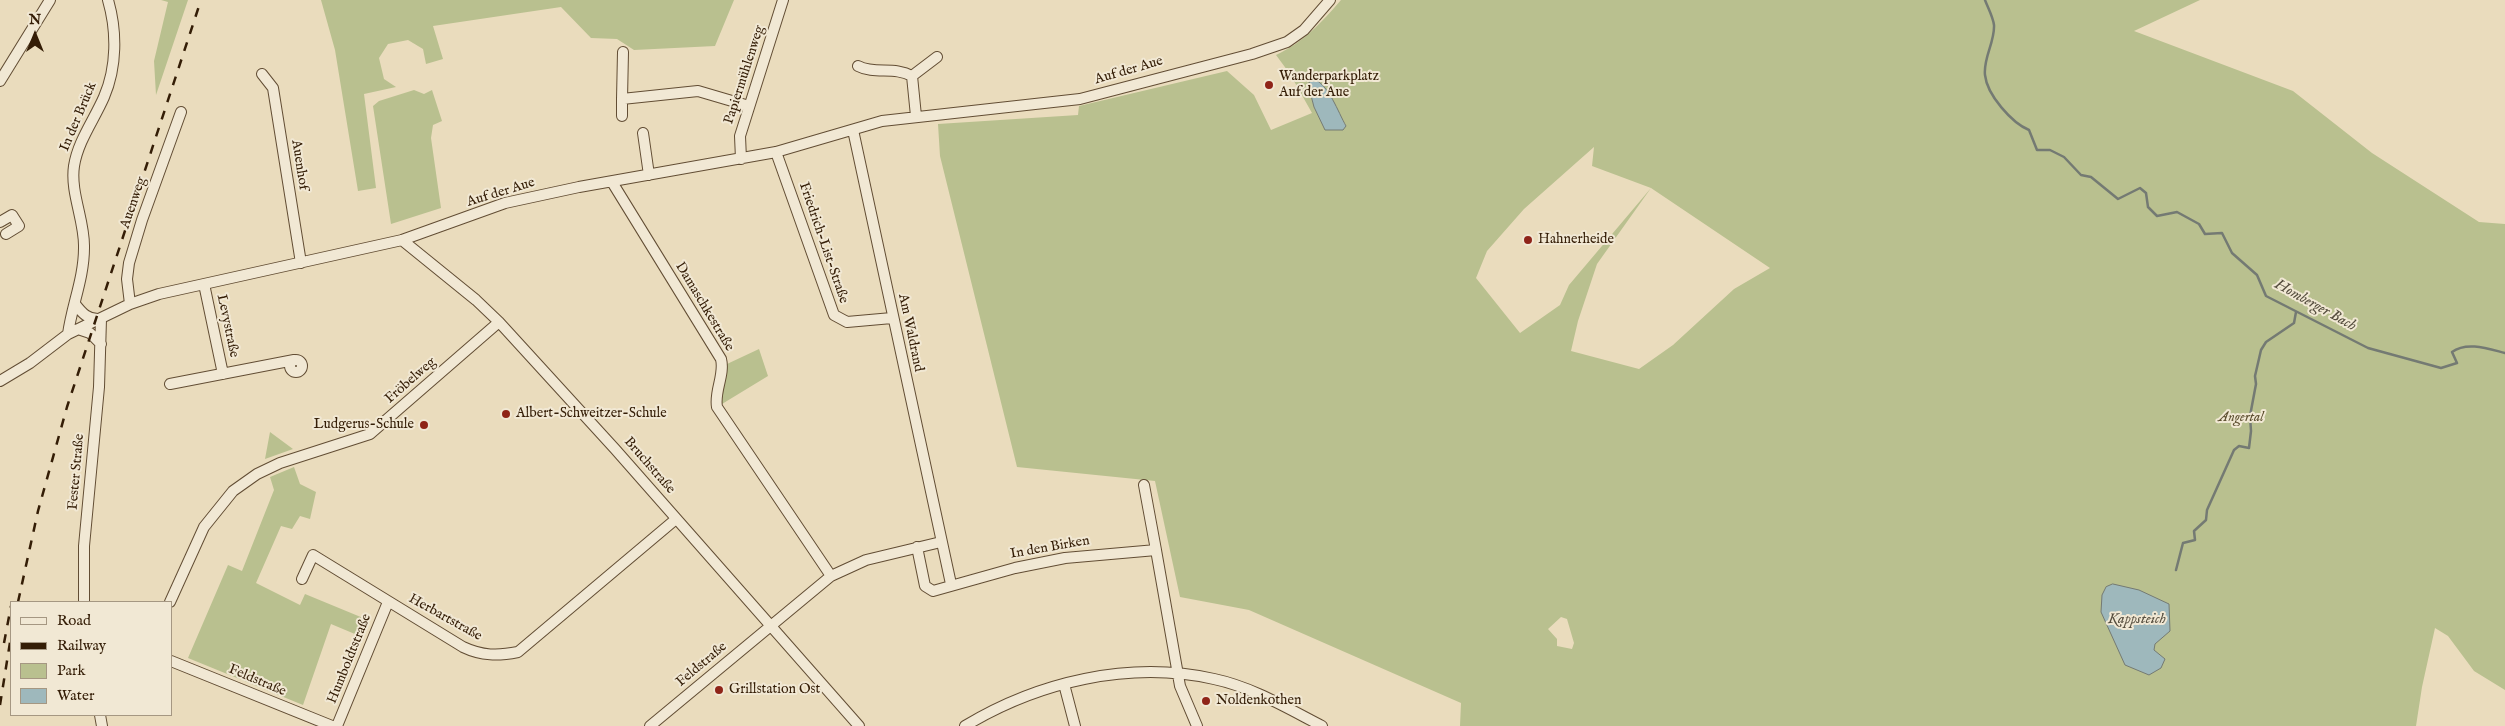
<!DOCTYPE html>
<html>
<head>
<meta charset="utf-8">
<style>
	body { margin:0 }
	#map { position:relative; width:2505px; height:726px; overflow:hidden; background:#eadcbd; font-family:"IM FELL English",serif }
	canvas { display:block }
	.legend { position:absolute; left:10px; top:601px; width:162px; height:115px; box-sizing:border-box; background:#f1e8d4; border:1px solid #a59782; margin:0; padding:6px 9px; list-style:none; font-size:15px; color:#341d06 }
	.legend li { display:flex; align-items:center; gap:10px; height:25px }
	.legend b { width:25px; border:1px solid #a59782 }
	.north { position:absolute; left:10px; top:10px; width:50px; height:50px; -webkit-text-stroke:4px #f1e8d4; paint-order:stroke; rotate:0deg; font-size:14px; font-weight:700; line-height:20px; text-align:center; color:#341d06 }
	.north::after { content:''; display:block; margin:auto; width:18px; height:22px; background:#341d06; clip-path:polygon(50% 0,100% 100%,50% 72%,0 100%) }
</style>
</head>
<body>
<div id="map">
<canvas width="2505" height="726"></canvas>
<ul class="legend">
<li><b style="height:6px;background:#f1e8d4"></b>Road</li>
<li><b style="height:6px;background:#341d06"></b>Railway</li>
<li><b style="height:14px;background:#b9c08f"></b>Park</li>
<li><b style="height:14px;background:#9eb8bc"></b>Water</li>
</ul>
<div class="north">N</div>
</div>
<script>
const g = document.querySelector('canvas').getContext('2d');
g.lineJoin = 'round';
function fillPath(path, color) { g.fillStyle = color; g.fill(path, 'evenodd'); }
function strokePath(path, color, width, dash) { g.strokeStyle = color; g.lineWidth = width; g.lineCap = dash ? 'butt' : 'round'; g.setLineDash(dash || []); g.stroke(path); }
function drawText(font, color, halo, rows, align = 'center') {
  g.font = font + ' "IM FELL English",serif'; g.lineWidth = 4; g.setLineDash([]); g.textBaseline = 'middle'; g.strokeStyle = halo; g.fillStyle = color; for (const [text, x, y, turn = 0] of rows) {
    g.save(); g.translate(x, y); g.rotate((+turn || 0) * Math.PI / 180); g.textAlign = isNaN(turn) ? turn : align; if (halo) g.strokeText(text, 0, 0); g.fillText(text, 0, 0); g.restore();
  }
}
fillPath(new Path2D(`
	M161,0h27l-32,95 -2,-34 14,-59z
	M321,0h413l-19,46 -81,4 -17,-11 -26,-1 -30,-31 -128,19 10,33 -17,5 -3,-15 -15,-9 -20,4 -9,14 5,21 12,8 -32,7 12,94 -18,3 -23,-141z
	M1341,0h859l-66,31 159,60 79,62 107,69 26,2v466l-31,-19 -26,-35 -13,-8 -13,59 -6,39h-956l1,-23 -212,-93 -69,-13 -25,-116 -138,-14 -77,-311 -2,-32 140,-9 1,-9 148,-35 27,24 17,35 41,-17 -22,-39 -14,-19c28,-13 45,-32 65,-55zM1320,82l26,44 -21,3 -11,-22 -6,-23zM1594,147l-2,19 59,22 -82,97 -9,20 -40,28 -44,-55 11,-27 37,-42zM1651,188l119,80 -36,21 -61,56 -34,24 -68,-18 7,-30 19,-57zM1561,617l6,2 7,24 -2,6 -15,-3v-7l-9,-10z
	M414,90l10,4 8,-4 10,31 -9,4 -2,13 10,70 -50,16 -18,-118 6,-5z
	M759,349l9,27 -46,28 -1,-7 6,-33z
	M270,432l23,17 -28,10z
	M294,467l6,17 16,8 -6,27 -10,-3 -8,13 -11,-3 -25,57 44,22 5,-11 63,26 -6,17 -31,-13 -28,81 -115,-47 40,-93 14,6 32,-81 -4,-13z`), '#b9c08f');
const water = new Path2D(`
	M1314,79c15,6 24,33 32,47l-3,4h-18l-11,-23 -6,-23z
	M2113,584l26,6 30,14 1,27 -15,13 -1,6 11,9 -4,9 -12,7 -24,-10 -24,-53 1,-17 4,-8z`);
fillPath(water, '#9eb8bc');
strokePath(water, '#747a73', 1);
strokePath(new Path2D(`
	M1985,0c3,8 8,17 9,25 1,17 -11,33 -9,50 2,20 27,48 44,55l8,20h13l14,7 17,18 10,2 27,22 22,-11 6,5 2,14 9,9 20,-4 22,12 6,10 17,-1 10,20 25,22 9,21 102,52 73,20 16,-5 -5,-11c15,-11 37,-3 53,1
	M2176,570l7,-27 12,-3 -1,-9 12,-11 1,-10 27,-60 5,-4 10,2 2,-17 -1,-15 6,-32 -1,-8 6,-26 5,-8 28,-19 2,-11`), '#747a73', 2.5);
const minor = new Path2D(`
	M858,66c17,9 36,0 54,10
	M262,74l11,14 28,175
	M0,81l50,-81
	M622,99l1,-47
	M622,116v-17l76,-8 51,15
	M916,116l-4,-40 25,-19
	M853,130l98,454
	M643,133l6,42
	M776,152l58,163 13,7 45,-4
	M741,159l-1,-23 43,-136
	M612,182l109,177c4,16 -7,32 -4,48l114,169
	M0,222l12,-7 7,11 -13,8
	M402,240l74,60 23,22 116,127 244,277
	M204,284l19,90
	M75,304c7,9 13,16 25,15
	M130,304l-3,-25 2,-16 13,-43 39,-108
	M78,329l12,4 11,11
	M68,334c4,-29 16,-56 16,-86 1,-27 -14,-55 -10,-82 4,-25 20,-46 30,-69 13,-30 13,-66 4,-97
	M290 366a6 6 0 1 1 12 0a6 6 0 1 1-12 0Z
	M0,381l30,-18 38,-29 62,-30 29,-10 243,-54 103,-37 74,-16 197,-35 106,-31 198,-22 172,-45 35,-12 17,-12 26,-30
	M170,384l124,-24
	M1144,485l12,65
	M917,547l8,39 8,5 82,-23 50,-10 91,-8 24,136 17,40
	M302,579l11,-24 150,92c19,9 35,9 55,5l158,-133
	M84,602v-56l15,-159 2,-68
	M170,602l34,-75 29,-36 24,-17 23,-11 90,-29 129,-112
	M171,661l161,65
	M1064,684l11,42
	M100,715l2,11
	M337,726l51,-124
	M650,726l181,-150 35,-16 75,-18
	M965,726c73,-44 164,-66 249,-47 38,8 73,29 108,47`);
strokePath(minor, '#624d34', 12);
strokePath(minor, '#f1e8d4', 10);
strokePath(new Path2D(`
	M18,602l20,-91 29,-104 134,-407
	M4,643l7,-37
	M0,705l11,-69`), '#341d06', 2.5, [9, 9]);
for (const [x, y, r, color] of [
	[1269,85,5,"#8f2418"],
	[1528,240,5,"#8f2418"],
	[506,414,5,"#8f2418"],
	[424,425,5,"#8f2418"],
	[719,690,5,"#8f2418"],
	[1206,701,5,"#8f2418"]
]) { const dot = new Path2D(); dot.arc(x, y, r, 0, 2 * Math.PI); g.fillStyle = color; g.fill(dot); strokePath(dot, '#f1e8d4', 2); }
drawText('14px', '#341d06', '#f1e8d4', [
	["Auf der Aue",1129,71,-16],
	["Papiermühlenweg",745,75,-72],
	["In der Brück",79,117,-67],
	["Auenhof",299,165,81],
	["Auf der Aue",501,193,-17],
	["Auenweg",134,203,-71],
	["Friedrich-List-Straße",823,243,71],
	["Damaschkestraße",704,307,59],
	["Levystraße",227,326,78],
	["Am Waldrand",910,333,78],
	["Fröbelweg",411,381,-41],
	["Bruchstraße",649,466,49],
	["Fester Straße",77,472,-85],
	["In den Birken",1050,548,-10],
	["Herbartstraße",445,618,29],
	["Humboldtstraße",350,659,-68],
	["Feldstraße",702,665,-40],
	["Feldstraße",257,681,23]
]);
drawText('14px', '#341d06', '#f1e8d4', [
	["Wanderparkplatz",1279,77],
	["Auf der Aue",1279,93],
	["Hahnerheide",1538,240],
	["Albert-Schweitzer-Schule",516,414],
	["Ludgerus-Schule",414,425,"right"],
	["Grillstation Ost",729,690],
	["Noldenkothen",1216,701]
], 'left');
drawText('italic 14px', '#5c4e2f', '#f1e8d4', [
	["Angertal",2241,418]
]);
drawText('italic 15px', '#544c3d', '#f1e8d4', [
	["Homberger Bach",2315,306,29],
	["Kappsteich",2137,620]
]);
</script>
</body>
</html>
